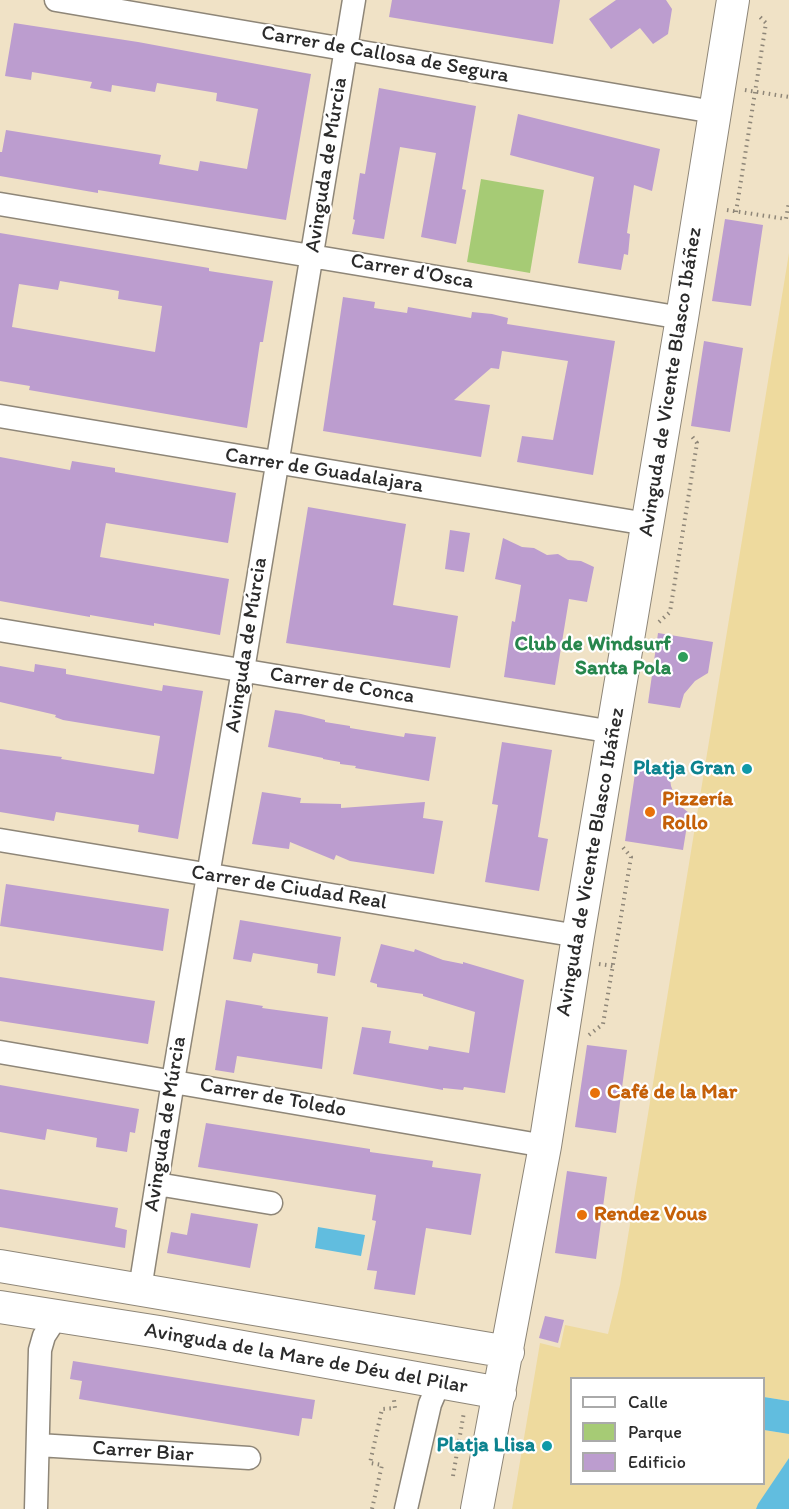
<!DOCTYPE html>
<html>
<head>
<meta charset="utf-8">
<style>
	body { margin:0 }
	#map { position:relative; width:789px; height:1509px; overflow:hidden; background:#f0e2c6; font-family:Itim,sans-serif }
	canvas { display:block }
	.legend { position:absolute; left:570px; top:1377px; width:195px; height:108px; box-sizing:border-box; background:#fff; border:2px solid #aaa; margin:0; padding:8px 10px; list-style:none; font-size:18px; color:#2b2b2b }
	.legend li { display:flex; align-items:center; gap:12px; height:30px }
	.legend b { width:30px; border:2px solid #aaa }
</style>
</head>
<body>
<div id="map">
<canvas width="789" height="1509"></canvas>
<ul class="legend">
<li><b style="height:8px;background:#fff"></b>Calle</li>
<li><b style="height:16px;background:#a6cb75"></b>Parque</li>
<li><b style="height:16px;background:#bc9dcf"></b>Edificio</li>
</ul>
</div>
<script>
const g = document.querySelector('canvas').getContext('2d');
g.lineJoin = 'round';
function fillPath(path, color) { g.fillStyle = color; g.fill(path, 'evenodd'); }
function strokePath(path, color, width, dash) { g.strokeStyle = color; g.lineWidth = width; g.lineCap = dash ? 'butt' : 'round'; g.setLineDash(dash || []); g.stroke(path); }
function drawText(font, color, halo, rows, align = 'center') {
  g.font = font + ' Itim,sans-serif'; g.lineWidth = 4.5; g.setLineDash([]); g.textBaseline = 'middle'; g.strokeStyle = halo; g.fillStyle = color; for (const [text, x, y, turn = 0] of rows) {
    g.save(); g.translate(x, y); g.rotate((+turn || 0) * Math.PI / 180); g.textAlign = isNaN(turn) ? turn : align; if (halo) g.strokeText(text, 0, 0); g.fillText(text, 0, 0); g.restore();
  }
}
fillPath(new Path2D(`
	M481,179l63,11 -14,83 -63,-11z`), '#a6cb75');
fillPath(new Path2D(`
	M789,253v1148l-25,-4v-19h-192v106h192v-54l25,4v24l-33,51h-244l28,-166 20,5 5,-23 43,9 12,-49z`), '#eeda9e');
fillPath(new Path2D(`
	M318,1227l47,8 -4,21 -46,-8z
	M764,1397l25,4v33l-25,-4z
	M789,1458v51h-33l2,-5z`), '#61bddf');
fillPath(new Path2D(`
	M392,0h168l-7,44 -164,-27z
	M616,0h50l6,9 -4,25 -15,10 -13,-16 -29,21 -22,-30z
	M14,23l124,19 173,32 -25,146 -188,-30v3l-98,-17v-24h2l4,-22 155,25 -2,9 39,7 2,-10 47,8 11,-60 -42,-8 1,-8 -60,-10 -2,9 -43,-7 -1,7 -21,-4 2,-6 -60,-10 -1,8 -26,-4z
	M379,88l97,18 -14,83 4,1 -10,54 -35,-7 15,-84 -36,-6 -16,92 -32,-5 3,-14 -2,-1 7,-46 5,1z
	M518,114l142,35 -8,42 -18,-6 -7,48 3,1 -2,21 -4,-1 -3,16 -43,-7 16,-86 -84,-22z
	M725,219l38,6 -12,81 -39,-5z
	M0,233l209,35v3l64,10 -10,61h-3l-13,86 -218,-38 1,-4 -30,-5zM60,281l59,10 -1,8 44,7 -7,46 -143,-25 7,-43 39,6z
	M343,297l32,5 -1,6 33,5 1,-6 63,11 1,-6 20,2 16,4 -1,6 108,17 -22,134 -76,-13 5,-26 31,4 15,-79 -66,-10 -3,18 -8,-1 -37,32 36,5 -9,52 -158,-26z
	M704,341l39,7 -13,84 -39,-6z
	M0,457l70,13 2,-9 43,7v4l121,21 -8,50 -122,-20 -6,34 129,22 -9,56 -66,-12v3l-64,-11v2l-90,-16z
	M308,507l98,17 -13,81 65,11 -8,52 -164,-25z
	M450,530l20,3 -6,39 -19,-3z
	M503,538l19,9 12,1 13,7 11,-1 10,6 13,1 13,6 -7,35 -18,-3 -14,86 -51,-8 8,-56 3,1 6,-37 -26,-6z
	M658,633l55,9 -5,31 -13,8 -11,13 -4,14 -32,-5z
	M35,664l31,5v5l96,17 1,-6 40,6 -25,148 -40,-7 1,-7 -83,-13 -2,9 -54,-9v-63l62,8 -1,2 93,15 6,-38 -97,-16 -8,-3 1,-2 -56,-13v-36l34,6z
	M275,710l26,4 24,6v2l25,4v2l54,9 1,-4 31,4 -7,44 -74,-13 1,-2 -16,-2v-2l-17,-3v-1l-55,-11z
	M502,742l50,8 -14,87 10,2 -9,52 -54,-9 13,-77 -6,-1z
	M636,767l33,5 2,14 7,18 11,9 -6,37 -58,-9z
	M262,792l39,6 -1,5 41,1v4l84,-6 -2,16 20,3 -9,53 -84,-13 -14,-6 -2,5 -44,-18 -1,7 -37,-5z
	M6,884l163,25 -6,42 -163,-25z
	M240,920l101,17 -6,39 -18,-3 1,-9 -65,-11 -2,9 -18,-3z
	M381,944l33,8 1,-3 28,11 20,4v-2l61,18 -19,113 -41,-6 -1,3 -20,-2v2l-90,-16 9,-47 29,4 -2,12 39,7 1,-4 40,7 6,-41 -52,-16v-2l-46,-7v-3l-7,-2z
	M0,977l155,24 -7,43 -148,-23z
	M226,1000l37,6 -1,2 66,9 -6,52 -85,-13 -3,17 -19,-3z
	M587,1045l40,5 -11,83 -41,-6z
	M0,1085l139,24 -4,24 -5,-1 -3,20 -31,-5 1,-9 -50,-9 -2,11 -45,-8z
	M206,1123l164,26v3l63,9 -1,6 49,7 -10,61 -45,-7 -11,67 -41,-6 3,-18 -10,-1 9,-49 -4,-1 4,-25 -178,-28z
	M567,1171l40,6 -11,82 -41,-6z
	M0,1189l118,19 -3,19 12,3 -2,18 -125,-21z
	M191,1213l67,11 -8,44 -83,-15 4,-21 16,3z
	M545,1316l19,4 -6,23 -19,-5z
	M73,1361l242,39 -3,19 -10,-1 -3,18 -220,-37 3,-18 -12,-2z`), '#bc9dcf');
const street = new Path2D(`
	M56,0l658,112
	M0,204l682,114
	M0,416l647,108
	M0,630l613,102
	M0,840l578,96
	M0,1052l545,94
	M157,1184l114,19
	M140,1289l33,-208 70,-411 111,-670
	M38,1445l211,13
	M36,1509l4,-159 4,-14 13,-20
	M406,1509l24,-105 6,-14 9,-8`);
const secondary = new Path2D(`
	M0,1266l508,86
	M0,1307l159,25 341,61
	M477,1509l68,-363 33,-210 104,-618 51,-318`);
strokePath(street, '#8e8678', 25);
strokePath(secondary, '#8e8678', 34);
strokePath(new Path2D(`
	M745,90l44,7
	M727,210l59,9 3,-17
	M736,212l30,-189 -8,-8
	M659,622l11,-10 27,-169 -6,-8
	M599,964l14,2
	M589,1035l14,-11 28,-167 -10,-12
	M453,1476l11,-64
	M372,1509l10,-44 -12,-2 12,-54 13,-1 -1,-8`), '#8e8678', 4, [1.5, 4.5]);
strokePath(street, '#fff', 22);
strokePath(secondary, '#fff', 32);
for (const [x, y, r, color] of [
	[683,657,6,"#2e9e5b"],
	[747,769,6,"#0f9aa8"],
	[650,812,6,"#e8710a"],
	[595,1093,6,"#e8710a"],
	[582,1215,6,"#e8710a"],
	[547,1446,6,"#0f9aa8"]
]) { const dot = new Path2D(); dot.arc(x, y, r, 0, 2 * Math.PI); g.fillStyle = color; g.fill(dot); strokePath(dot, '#fff', 2); }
drawText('21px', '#2b2b2b', '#fff', [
	["Carrer de Callosa de Segura",385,55,10],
	["Avinguda de Múrcia",327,165,-81],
	["Carrer d'Osca",412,272,10],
	["Avinguda de Vicente Blasco Ibáñez",671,382,-81],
	["Carrer de Guadalajara",324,471,9],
	["Avinguda de Múrcia",247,645,-81],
	["Carrer de Conca",342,686,9],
	["Avinguda de Vicente Blasco Ibáñez",591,862,-80],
	["Carrer de Ciudad Real",289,888,9],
	["Carrer de Toledo",273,1098,10],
	["Avinguda de Múrcia",166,1124,-81],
	["Avinguda de la Mare de Déu del Pilar",306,1359,10],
	["Carrer Biar",143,1452,4]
]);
drawText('bold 21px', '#27864d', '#fff', [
	["Club de Windsurf",671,645],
	["Santa Pola",671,669]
], 'right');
drawText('bold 21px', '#0d838f', '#fff', [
	["Platja Gran",735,769],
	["Platja Llisa",535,1446]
], 'right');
drawText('bold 21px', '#c56008', '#fff', [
	["Pizzería",662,800],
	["Rollo",662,824],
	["Café de la Mar",607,1093],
	["Rendez Vous",594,1215]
], 'left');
</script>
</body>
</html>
